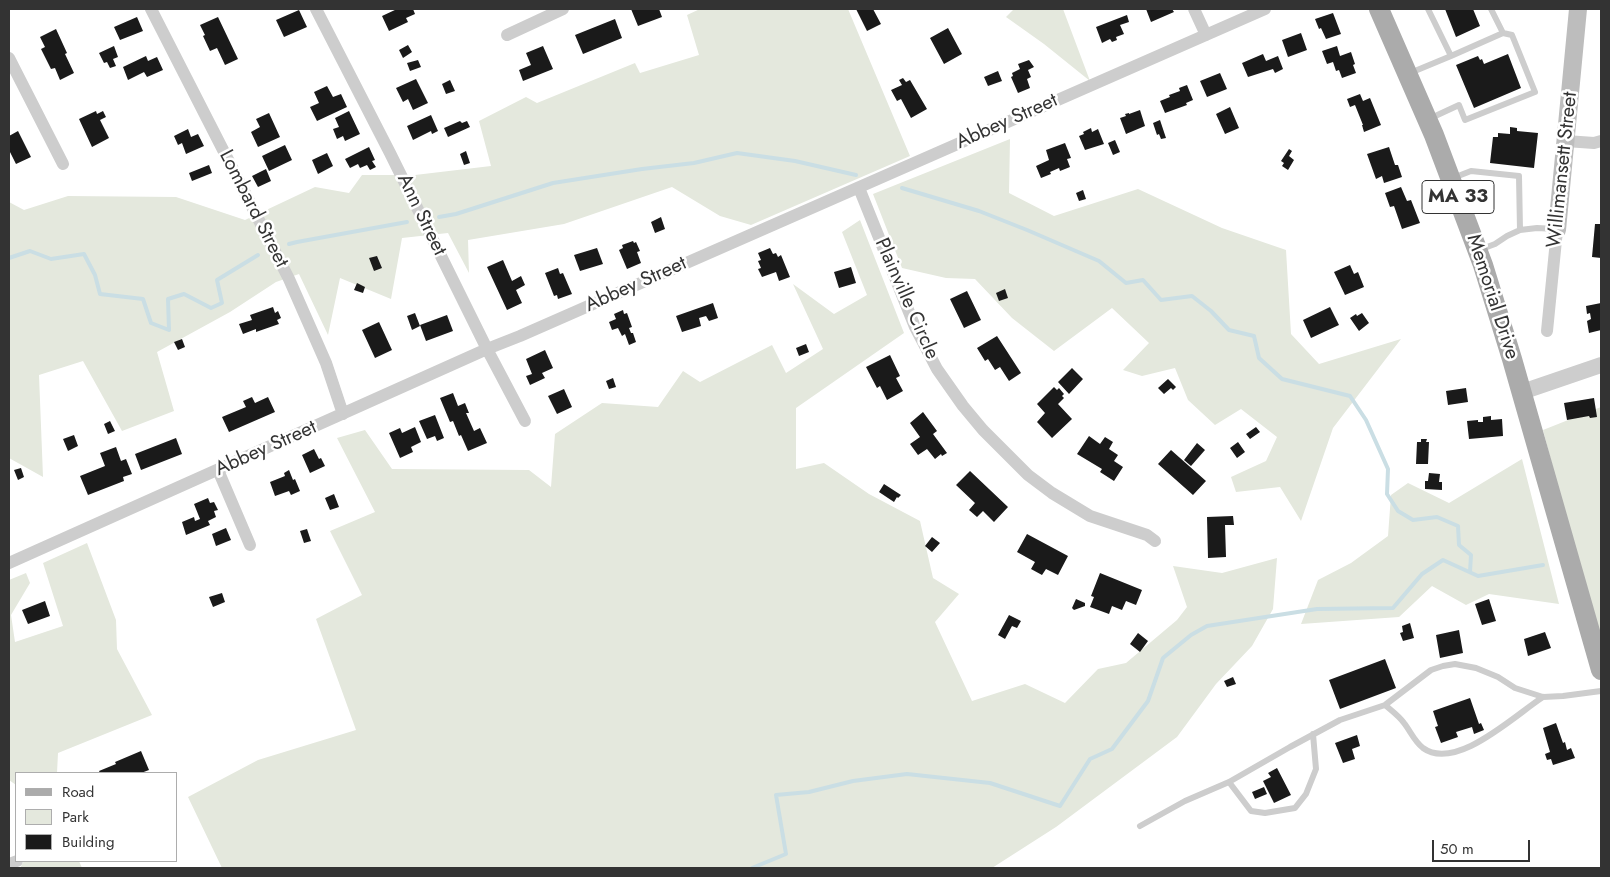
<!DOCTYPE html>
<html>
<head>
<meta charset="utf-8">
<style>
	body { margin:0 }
	#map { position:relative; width:1610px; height:877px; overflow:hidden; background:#fff; font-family:Jost,sans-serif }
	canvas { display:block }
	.frame { position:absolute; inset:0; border:10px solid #333; pointer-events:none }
	.legend { position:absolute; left:15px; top:772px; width:162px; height:90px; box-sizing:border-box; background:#fff; border:1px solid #adadad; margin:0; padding:6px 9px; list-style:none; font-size:15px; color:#333 }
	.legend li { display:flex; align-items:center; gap:10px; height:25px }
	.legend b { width:25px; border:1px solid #adadad }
	.scale { position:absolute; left:1432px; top:840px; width:98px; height:22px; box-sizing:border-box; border:2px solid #333; border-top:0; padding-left:6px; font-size:15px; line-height:18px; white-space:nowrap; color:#333; -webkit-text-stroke:4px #fff; paint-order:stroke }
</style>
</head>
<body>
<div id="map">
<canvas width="1610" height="877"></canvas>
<div class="frame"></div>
<ul class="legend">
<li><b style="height:6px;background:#ababab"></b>Road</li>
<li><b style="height:14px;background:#e4e8dd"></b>Park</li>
<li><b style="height:14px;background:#1a1a1a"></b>Building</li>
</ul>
<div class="scale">50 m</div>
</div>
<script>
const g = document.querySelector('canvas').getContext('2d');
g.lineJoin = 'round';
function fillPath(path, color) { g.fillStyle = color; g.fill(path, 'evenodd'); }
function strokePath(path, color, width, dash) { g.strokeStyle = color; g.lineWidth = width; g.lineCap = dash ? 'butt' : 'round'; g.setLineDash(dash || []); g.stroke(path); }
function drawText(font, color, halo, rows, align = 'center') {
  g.font = font + ' Jost,sans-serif'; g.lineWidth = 5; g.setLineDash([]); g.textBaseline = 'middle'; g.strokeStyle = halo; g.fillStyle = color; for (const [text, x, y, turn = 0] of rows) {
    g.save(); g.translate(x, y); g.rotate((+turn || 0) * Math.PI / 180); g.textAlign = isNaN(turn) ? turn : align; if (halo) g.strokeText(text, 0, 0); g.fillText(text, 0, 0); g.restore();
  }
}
fillPath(new Path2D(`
	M700,9h148l62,147 -159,69 -31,-9 -48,-29 -108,37 -96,16 1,33 -21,-40 -46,5 -11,61 -51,-21 -12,57 -29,-61 -23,8 -46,30 -73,40 17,59 -52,20 -39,-70 -44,14 4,102 -34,-19v-256l15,8 44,-14 108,1 69,23 70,-33 34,6 13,-18h53l76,-9 -12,-45 47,-24 11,6 98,-40 5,10 59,-18 -12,-40z
	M1014,9h49l27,72 -46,-37 -38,-27z
	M1010,139l-1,54 45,23 84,-27 84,39 64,22 5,84 28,30 82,-25 -68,89 -32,93 -21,-34 -44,5 -5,-15 35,-16 11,-24 -36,-28 -26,16 -27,-25 -13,-32 -33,8 -19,-6 26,-27 -37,-35 -58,43 -42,-33 -37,-39 -29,-1 -44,-10 -29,-74z
	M860,220l44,113 -108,75v61l28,-6 45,31 51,27 13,57 26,16 -24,28 37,79 53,-17 40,19 33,-34 28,-6 51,-43 10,-13 -14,-41 49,7 55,-15 -4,51 -21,37 -36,38 -39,53 -121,90 -64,41h-770l-34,-71 70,-37 98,-30 -40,-111 46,-24 -32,-64 45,-19 -38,-74 28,-8 27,39 137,1 22,17 4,-53 47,-31 56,4 25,-36 17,11 72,-37 14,28 37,-24 -30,-65 41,30 33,-19 -25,-63z
	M1601,407v243l-58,-220z
	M1522,459l37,145 -70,-10 -23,11 -34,-19 -33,31 -98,7 17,-44 33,-17 37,-27 3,-41 17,-12 41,20z
	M87,543l29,77 1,29 35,66 -94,38 -1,20h-41v12l-7,-5v-200l17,-7 4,10 -19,32 4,27 48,-16 -20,-63z
	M24,861h55l3,7h-62z`), '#e4e8dd');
strokePath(new Path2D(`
	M902,188l77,23 48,19 72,31 27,22 17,-3 18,20 31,-4 19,15 18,19 25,6 5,22 23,21 68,17 16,24 22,49 -1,25 11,17 15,9 24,-3 21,9 1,19 12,10 -1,17
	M439,217l17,-3 97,-31 89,-14 52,-6 43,-10 58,8 61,14
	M289,244l8,-2 110,-20
	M9,258l21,-7 21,8 33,-5 11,21 5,19 43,5 8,24 18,7 -1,-31 16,-5 27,14 11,-5 -5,-23 41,-25
	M752,868l34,-14 -10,-59 33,-3 44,-11 54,-7 83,9 70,23 30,-47 22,-10 36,-48 15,-43 28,-23 16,-9 110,-17 76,-1 29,-34 21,-14 35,16 65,-11`), '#cadee4', 4);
fillPath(new Path2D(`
	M397,9l3,1 13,-1 2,5 -9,4 2,4 -19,9 -7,-15z
	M631,9h28l3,8 -24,9z
	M856,9h17l8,15 -14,7z
	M1146,9h26l2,3 -23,10z
	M1445,9h28l7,17 -24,11z
	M299,10l8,17 -23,10 -8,-17z
	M1333,13l8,21 -15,5 -5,-11 -2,1 -4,-10z
	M1127,15l2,7 -9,3 4,9 -8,3 1,3 -5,2 -2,-3 -8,4 -6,-16z
	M137,17l6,14 -23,9 -6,-13z
	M218,17l20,42 -13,6 -8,-17 -7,3 -7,-15 2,-1 -5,-10z
	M615,19l7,19 -39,16 -8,-19z
	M948,28l14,26 -18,10 -14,-26z
	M56,29l11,24 -2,1 9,19 -14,7 -5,-12 -4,1 -10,-20 4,-2 -5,-10z
	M1301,33l6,17 -19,7 -6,-17z
	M408,45l4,7 -9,6 -4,-8z
	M114,46l4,11 -5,2 3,7 -6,2 -3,-6 -3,1 -5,-10z
	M543,46l10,23 -30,12 -4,-11 12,-5 -5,-12z
	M1337,46l3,10 11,-4 4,12 -2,1 3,8 -14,5 -3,-8 -3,1 -3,-9 -6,2 -5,-13z
	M1263,54l3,7 12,-5 5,13 -8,4 -2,-4 -25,8 -6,-14z
	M1508,54l13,34 -47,20 -18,-43 22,-9 2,4 2,-1 2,5z
	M146,56l2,5 9,-4 6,13 -16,7 -3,-5 -16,8 -5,-13z
	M418,60l3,7 -11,4 -3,-8z
	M1029,60l5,7 -6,3 3,7 -4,2 3,9 -12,5 -7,-16 2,-1 -1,-3 8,-4 -2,-5z
	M998,71l4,10 -14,5 -4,-9z
	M1220,73l7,16 -20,8 -7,-16z
	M903,78l3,4 4,-2 17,29 -16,9 -10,-19 -4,2 -6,-11 11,-5 -3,-5z
	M416,79l12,24 -15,7 -5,-11 -5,3 -7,-14z
	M450,80l5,11 -9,3 -4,-10z
	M1187,85l6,15 -7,3 1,2 -22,8 -5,-12 10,-4 -1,-2 11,-4 -1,-3z
	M327,86l6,11 8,-3 6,13 -30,14 -7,-14 9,-4 -5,-11z
	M1360,94l3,7 7,-3 11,27 -17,7 -2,-7h1l-8,-20 -5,2 -3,-8z
	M1230,107l9,21 -14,6 -9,-20z
	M1140,110l5,16 -19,8 -6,-16 6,-2 -1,-2 4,-1v1z
	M96,111l1,3 6,-3 3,6 -6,3 9,18 -17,9 -13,-28z
	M349,111l11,23 -15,7 -2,-5 -6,3 -4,-10 6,-2 -4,-9z
	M269,113l11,24 -22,10 -7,-15 9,-5 -4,-8z
	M431,115l7,16 -6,3 -1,-3 -18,9 -6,-14z
	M1160,120l6,18 -5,1 -2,-5 -2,1 -4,-12z
	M460,121l2,2 5,-2 3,6 -22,10 -4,-9z
	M1510,127l7,1v3l21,2 -4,35 -44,-5 3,-26h5v-4l12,1z
	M1091,128l1,4 6,-3 6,15 -19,6 -6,-14 5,-2 -1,-2z
	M188,129l3,8 7,-3 6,12 -18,8 -4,-11 -4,2 -4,-9z
	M18,131l13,26 -15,7 -7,-14v-14z
	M1115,140l5,12 -7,3 -5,-12z
	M1065,143l6,15 -4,1 3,8 -10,4 -1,-3 -9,4 1,2 -10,4 -5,-12 13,-6 -3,-10z
	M285,145l7,15 -23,11 -7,-15z
	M369,147l6,13 -3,1 4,6 -6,3 -3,-5 -7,3 -2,-4 -8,4 -5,-9z
	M1389,147l6,18h3l4,12 -18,6 -2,-7 -6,3 -9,-25z
	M1289,149l3,2 -3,5 5,4 -6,10 -6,-4 2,-3 -3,-2z
	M466,151l4,12 -6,2 -4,-11z
	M327,153l6,13 -15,8 -6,-14z
	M209,165l3,8 -20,8 -3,-8z
	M266,169l5,12 -13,6 -6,-11z
	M1401,187l6,14 4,-1 9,23 -18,6 -8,-23 -4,1 -5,-14z
	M1083,190l3,9 -7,2 -3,-8z
	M661,217l4,12 -10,4 -4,-11z
	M1595,224h6v34l-9,-1z
	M633,241l1,2 2,-1 4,9 -3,1 4,11 -14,6 -8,-19 4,-2 -1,-3z
	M597,248l6,16 -23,7 -6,-16z
	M770,248l3,6 3,-1 2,4 3,-2 9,22 -11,4 -3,-9 -14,5 -4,-8 3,-1 -3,-7 3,-1 -3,-7z
	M377,256l5,12 -8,3 -5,-13z
	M503,260l9,21 9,-5 4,9 -9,5 6,13 -15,7 -20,-43z
	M1350,265l4,9 4,-2 6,15 -19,8 -11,-23z
	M851,267l5,16 -17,5 -5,-16z
	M558,268l2,6 3,-1 9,21 -14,5 -1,-4 -3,1 -9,-23z
	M357,283l8,4 -2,6 -9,-3z
	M1005,289l3,9 -9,3 -3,-8z
	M967,291l14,29 -17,8 -14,-29z
	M713,303l5,15 -9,3 -3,-5 -7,2 2,8 -19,6 -6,-16z
	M1601,303v27l-12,3 -2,-12 4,-2 -1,-6 -3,1 -1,-8z
	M273,307l2,6 3,-2 3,7 -4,2 2,4 -23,8v-3l-13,5 -4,-10 13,-4 -2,-5z
	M1330,307l9,18 -28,13 -8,-18z
	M623,310l1,4 3,-1 5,14 -3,1 2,5h2l3,9 -7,3 -4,-11 -3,2 -4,-8 -6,2 -3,-8 7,-3 -2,-5z
	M415,313l5,13 -8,4 -5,-14z
	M1362,313l7,10 -10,8 -9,-13 6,-4 1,2z
	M447,315l6,16 -27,10 -6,-16z
	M379,322l13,28 -17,8 -13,-28z
	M997,336l24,37 -12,8 -9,-14 -5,3 -7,-11 -3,2 -8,-13z
	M182,339l3,8 -7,3 -4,-8z
	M806,344l3,8 -10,4 -3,-8z
	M545,350l8,18 -11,5 3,5 -15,7 -4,-9 6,-2 -6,-15z
	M890,355l10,21 -4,2 7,13 -16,9 -7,-14 -3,2 -11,-21z
	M1072,368l11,11 -14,15 -11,-12z
	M613,378l3,9 -7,2 -3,-8z
	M1168,379l8,8 -3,3 -2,-2 -7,6 -6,-6z
	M1054,387l3,3 2,-2 5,6 -2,2 2,2 -6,6 14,15 -20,19 -15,-16 8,-9 -8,-9z
	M1466,388l2,14 -20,3 -2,-14z
	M564,389l8,18 -15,7 -9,-18z
	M453,393l5,13 7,-3 4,10h-3l8,18 6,-3 7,15 -19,8 -7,-16 -2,1 -6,-15 -3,1 -10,-24z
	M252,397l3,6 13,-6 7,15 -46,20 -7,-15 24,-10 -3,-6z
	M1594,398l3,19 -7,1 -1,-2 -22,4 -3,-17z
	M923,412l14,19 -4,3 14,19 -5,3 -1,-2 -6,5 -8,-10 -9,6 -8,-11 10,-7 -10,-14z
	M435,415l9,23 -7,3 -2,-5 -8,3 -8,-18z
	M1491,416v4l11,-1 1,17 -34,3 -2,-18 11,-1v2h5v-5z
	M110,421l5,10 -7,3 -4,-10z
	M415,427l6,15 -10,5 2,5 -13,6 -11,-25 11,-5 2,5z
	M1256,427l4,5 -10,7 -4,-5z
	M74,435l4,11 -10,5 -5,-12z
	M1089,436l11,8 5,-7 8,5 -4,7 9,6 -4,6 9,6 -9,14 -14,-9 2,-3 -25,-15z
	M176,438l6,16 -41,16 -6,-16z
	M1421,439h6l-1,3h3l-1,22h-12l1,-22h4z
	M1238,442l7,10 -8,6 -7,-10z
	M1197,443l8,7 -14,16 -7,-6z
	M116,447l5,14 5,-2 6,15 -9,3 1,4 -36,14 -8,-19 25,-10 -5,-13z
	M314,449l5,10 2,-1 4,8 -15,7 -8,-18z
	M1171,450l35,31 -13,14 -35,-31z
	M21,468l3,9 -6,3 -4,-10z
	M289,470l4,10 2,-1 5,12 -9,4 -2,-4 -14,5 -5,-14 15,-6 -1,-3z
	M970,471l38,36 -14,15 -11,-11 -6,6 -8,-7 6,-7 -19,-18z
	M1429,473l11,1 -1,8h3v8l-17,-1v-8h3z
	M884,484l17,11 -3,3 -1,-1 -3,5 -15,-10z
	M334,494l5,13 -9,3 -5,-12z
	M208,498l2,5 4,-1 4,8 -4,1 2,6 -8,4 2,4 -24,10 -4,-13 12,-5 1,4 5,-2 -6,-15z
	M1233,516l1,9h-9l1,32 -18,1 -1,-41z
	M226,528l5,12 -15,6 -4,-12z
	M307,529l4,12 -7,2 -4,-12z
	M1027,534l41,22 -10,19 -12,-6 -4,6 -11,-6 4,-7 -18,-10z
	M932,537l8,6 -8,9 -7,-6z
	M1100,573l42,17 -6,15 -10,-4 -4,9 -10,-4 -3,8 -19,-7 4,-10 -3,-1z
	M222,593l3,9 -12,5 -4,-10z
	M1076,599l9,4v3l-11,4 -2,-2z
	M1489,599l7,22 -14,4 -7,-21z
	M45,601l5,15 -22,8 -6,-14z
	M1009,615l12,6 -4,7 -5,-2 -7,13 -7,-4z
	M1410,623l4,15 -11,3 -3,-8 3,-1 -1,-6z
	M1459,630l4,23 -23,5 -4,-23z
	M1545,632l6,16 -23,8 -4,-17z
	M1138,633l10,8 -8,11 -10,-8z
	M1385,659l11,29 -56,21 -11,-29z
	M1233,677l3,7 -9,3 -3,-6z
	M1470,698l9,26 2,-1 3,7 -10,4 -2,-7 -16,5 2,5 -17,6 -6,-16 3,-1 -5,-15z
	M1556,723l7,20 2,-1 2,8 4,-2 4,10 -22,7 -2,-6 -4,1 -2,-6 5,-2 -7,-24z
	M1357,735l3,11 -8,3 3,10 -12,4 -8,-20z
	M141,751l8,19 -8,3h-41l-1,-2 17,-7 -1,-2z
	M1277,768l14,27 -17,8 -11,-22 8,-4 -3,-4z
	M1264,787l3,7 -12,5 -3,-7z`), '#1a1a1a');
strokePath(new Path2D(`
	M1451,56l52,-23
	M1410,73l41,-17 -23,-47
	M1431,118l28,-13 6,15 70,-28 -23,-57 -9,-2 -12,-24
	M1453,178l18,-7 48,5 1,54
	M1479,250l16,-6 12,-8 13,-6 17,-2 19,1
	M1385,705c7,6 14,11 19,18 7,9 10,18 19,25 33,24 92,-33 120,-51
	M1229,782l22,29 14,2 30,-5 11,-14 10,-25 -3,-35
	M1140,826l45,-25 44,-19 61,-35 50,-27 45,-15 46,-35 12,-4 12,-2 21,4 22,9 17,11 28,9 20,-1 38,-5`), '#cdcdcd', 6);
strokePath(new Path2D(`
	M151,9l138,270 37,84 17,51
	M316,9l74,144 97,196 38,72
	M1194,9l12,26
	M507,35l56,-26
	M9,58l54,106
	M1566,141l28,2 7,-2
	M859,188l56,139 22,42 26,37 20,24 45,45 24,18 38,23 57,19 8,6
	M1547,331l10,-101
	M218,470l32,75
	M9,563l478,-214 33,-13 745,-327
	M9,864l8,-3`), '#cdcdcd', 12);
strokePath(new Path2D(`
	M1522,392l79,-27`), '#cdcdcd', 16);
strokePath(new Path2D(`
	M1557,230l21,-221`), '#bdbdbd', 18);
strokePath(new Path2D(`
	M1379,9l55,126 49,130 29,94 89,311`), '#ababab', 20);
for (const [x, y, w] of [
	[1458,197,72]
]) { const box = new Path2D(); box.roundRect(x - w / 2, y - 16.5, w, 33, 4); g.fillStyle = '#fff'; g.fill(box); strokePath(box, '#333', 1); }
drawText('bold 19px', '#333', null, [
	["MA 33",1458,197]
]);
drawText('20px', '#333', '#fff', [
	["Abbey Street",1007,122,-24],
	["Willimansett Street",1563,170,-84],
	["Lombard Street",253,209,63],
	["Ann Street",421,215,64],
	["Abbey Street",636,285,-24],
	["Memorial Drive",1492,297,72],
	["Plainville Circle",906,299,66],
	["Abbey Street",266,449,-24]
]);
</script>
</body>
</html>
